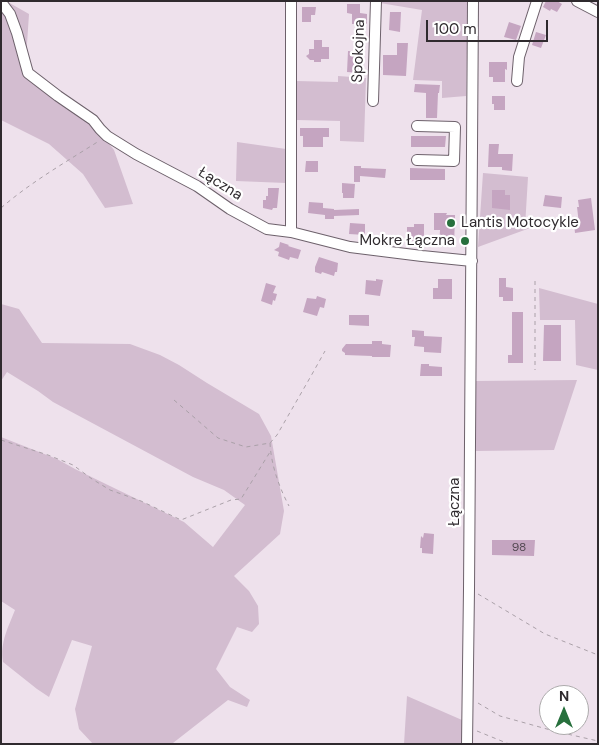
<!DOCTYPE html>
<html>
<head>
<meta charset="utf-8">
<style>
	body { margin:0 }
	#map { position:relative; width:599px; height:745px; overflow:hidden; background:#eee1ec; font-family:"DM Sans",sans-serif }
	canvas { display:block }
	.frame { position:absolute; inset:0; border:2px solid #2f2a2e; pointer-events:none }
	.north { position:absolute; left:539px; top:685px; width:50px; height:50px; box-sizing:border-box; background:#fff; border:1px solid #acaaab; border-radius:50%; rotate:0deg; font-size:14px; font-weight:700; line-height:20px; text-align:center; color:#2f2a2e }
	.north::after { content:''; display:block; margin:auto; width:18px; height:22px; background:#27703d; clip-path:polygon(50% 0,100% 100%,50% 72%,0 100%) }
	.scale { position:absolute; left:426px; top:20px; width:122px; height:22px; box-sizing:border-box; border:2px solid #2f2a2e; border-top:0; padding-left:6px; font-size:15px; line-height:18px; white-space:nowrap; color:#2f2a2e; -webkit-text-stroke:4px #fff; paint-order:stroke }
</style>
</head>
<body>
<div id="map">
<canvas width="599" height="745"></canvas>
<div class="frame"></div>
<div class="north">N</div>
<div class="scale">100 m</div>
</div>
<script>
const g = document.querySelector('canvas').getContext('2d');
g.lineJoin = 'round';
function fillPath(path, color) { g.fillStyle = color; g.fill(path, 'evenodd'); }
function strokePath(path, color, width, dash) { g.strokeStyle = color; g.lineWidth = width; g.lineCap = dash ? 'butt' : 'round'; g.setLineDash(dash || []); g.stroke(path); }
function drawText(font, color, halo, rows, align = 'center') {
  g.font = font + ' "DM Sans",sans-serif'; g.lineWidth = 4.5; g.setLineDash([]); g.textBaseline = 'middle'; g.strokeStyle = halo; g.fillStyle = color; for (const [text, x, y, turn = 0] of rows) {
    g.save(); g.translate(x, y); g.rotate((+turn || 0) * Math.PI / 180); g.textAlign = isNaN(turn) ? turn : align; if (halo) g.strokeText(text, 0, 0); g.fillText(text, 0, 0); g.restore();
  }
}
fillPath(new Path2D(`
	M1,1h5l23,13 -4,60 56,33 33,43 19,54 -28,4 -22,-34 -34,-30 -48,-24z
	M380,1h88l-2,95 -24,2v-17l-29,-1 9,-70 -42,-7z
	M338,76l28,2 -2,64 -24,-1v-20l-43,-1 -1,-39 42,1z
	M237,142l49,7v34l-50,-2z
	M483,173l45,4 -3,50 5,1 -52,19z
	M539,288l59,16v66l-22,-5 -1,-45h-35z
	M1,304l18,5 23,34 88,1 30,11 19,10 28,18 52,31 12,22 13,75 -4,23 -46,42 15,15 9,15 1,18 -7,8 -15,-5 -21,42 14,18 20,13 -3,7 -19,-7 -55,43v1h-80l-14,-15 -4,-20 17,-63 -20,-6 -23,57 -12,-8 -34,-27c-3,-20 5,-34 12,-52l-14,-9v-164l56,22 18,10 109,53 29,25 32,-42 -21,-15 -31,-13 -140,-75 -15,-11 -31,-19 -6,9z
	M577,380l-23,70 -78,1v-70z
	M407,696l55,24 1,24h-59z`), '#d3bdd0');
fillPath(new Path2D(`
	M546,1h11l5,3 -5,8 -6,-3 -1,2 -7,-4z
	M347,4h13v9l7,1v10h-15v-10l-5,-1z
	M302,7h14l-1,8h-4v7h-9z
	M390,12h11l-1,20 -11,-2z
	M509,22l12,4 -5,14 -12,-3z
	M536,32l10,3 -5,13 -9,-3z
	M314,40h8v7h7v12h-8v3h-7v-2h-4l-4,-4 3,-2v-5h5z
	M397,43h11l-2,33 -23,-1v-20h14z
	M348,51l13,1v5h2v10h-2v6l-14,-1z
	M489,62h18v8l-2,-1v13h-12v-5h-4z
	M415,84l25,1 -1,8h-1l-1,25h-11v-25l-12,-1z
	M492,96h13v14h-11v-6h-2z
	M300,128h29v9h-6v10h-20v-11h-3z
	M411,136h35l-1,11h-34z
	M489,144h10l-1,10h15l-1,17 -10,-1v-3h-14z
	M306,161h12v11h-13z
	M354,166h7v2l25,1 -1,9 -25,-2v6h-6z
	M410,168l35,1v11h-35z
	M342,183l13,1 -1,14h-11v-5h-1z
	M268,188h11l-2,20h-4l-1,2 -9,-2v-8h3v-4h2z
	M492,190h13v5h5v15l-18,-2z
	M545,195l17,2 -1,11 -18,-2z
	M591,198l4,32 -20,3 -1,-9h5l-2,-17h2l-1,-7z
	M309,202l14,1v5l11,1v1l25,-1v6l-25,1v3h-9v-4l-17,-2z
	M434,213h13l-1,2h9l-1,32 -15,-1 1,-16h-6z
	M350,223l15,1v11l-16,-1z
	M414,224h10v23h-8v-6h-9v-14h7z
	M280,242l9,3 -1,1 13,4 -3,9 -8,-2 -1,3 -11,-4 1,-4 -5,-2 5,-3z
	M319,257l19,6 -1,9h-2l-1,4 -12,-4 -1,2 -6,-2v-5z
	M499,278h7v9l7,1v13h-10v-4h-4z
	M376,279l7,1 -3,16 -15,-2 1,-14 10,1z
	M438,279h14v20h-19v-11h5z
	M266,283l10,3 -3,7 4,1 -2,7 -2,-1 -1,5 -11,-4z
	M317,296l9,3 -2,9 -4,-1 -3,9 -14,-4 4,-14 9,1z
	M512,312h11v51h-15v-8h4z
	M349,315h20v11l-20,-1z
	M544,325h17v36h-18z
	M412,330l12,1v5l18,1 -1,16 -17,-1v-5l-10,-1 1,-9h-3z
	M372,341h10v3l9,1 -1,12h-18v-1l-27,-1v-2l-3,-2v-2l4,-5h26z
	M421,364h8v2l13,1v9h-22z
	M424,533l10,1 -1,20 -11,-1v-5h-2l1,-12 2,2z
	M492,540h43l-1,16 -42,-1z`), '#c5a5c1');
const minor = new Path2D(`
	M577,1l21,11
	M1,2l9,12 7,19 11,40 30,23 35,24 7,9 7,7 29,18 61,32 33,23 37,20 24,3 59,15 72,9 50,5
	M517,81l2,-24 18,-56
	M373,101l3,-100
	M417,160l37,1 1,-34 -38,-1
	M291,232v-231
	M467,744l2,-155 4,-588`);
strokePath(minor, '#6d616b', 12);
strokePath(new Path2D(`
	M1,208c30,-26 65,-46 98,-67
	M535,281v89
	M174,400l44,38 28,9 24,-4 7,-8 34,-59 14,-25
	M1,440l47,15 25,10 19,14 18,11 31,11 40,19 50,-20 10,-1 29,-47
	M270,443c1,22 9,44 19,63
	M478,594l67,40 53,21
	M478,703l22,13 54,15 44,10
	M477,731l32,13`), '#aaa0a8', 1, [4, 4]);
strokePath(minor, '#fff', 10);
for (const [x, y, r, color] of [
	[451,223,5,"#27703d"],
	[465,241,5,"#27703d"]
]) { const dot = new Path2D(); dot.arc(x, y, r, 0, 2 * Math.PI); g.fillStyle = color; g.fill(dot); strokePath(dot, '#fff', 2); }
drawText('12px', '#544953', null, [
	["98",519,548]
]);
drawText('15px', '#2f2a2e', '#fff', [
	["Spokojna",359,51,-88],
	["Łączna",220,184,32],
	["Łączna",455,502,-90]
]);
drawText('15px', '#2f2a2e', '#fff', [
	["Lantis Motocykle",461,223],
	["Mokre Łączna",455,241,"right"]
], 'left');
</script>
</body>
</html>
